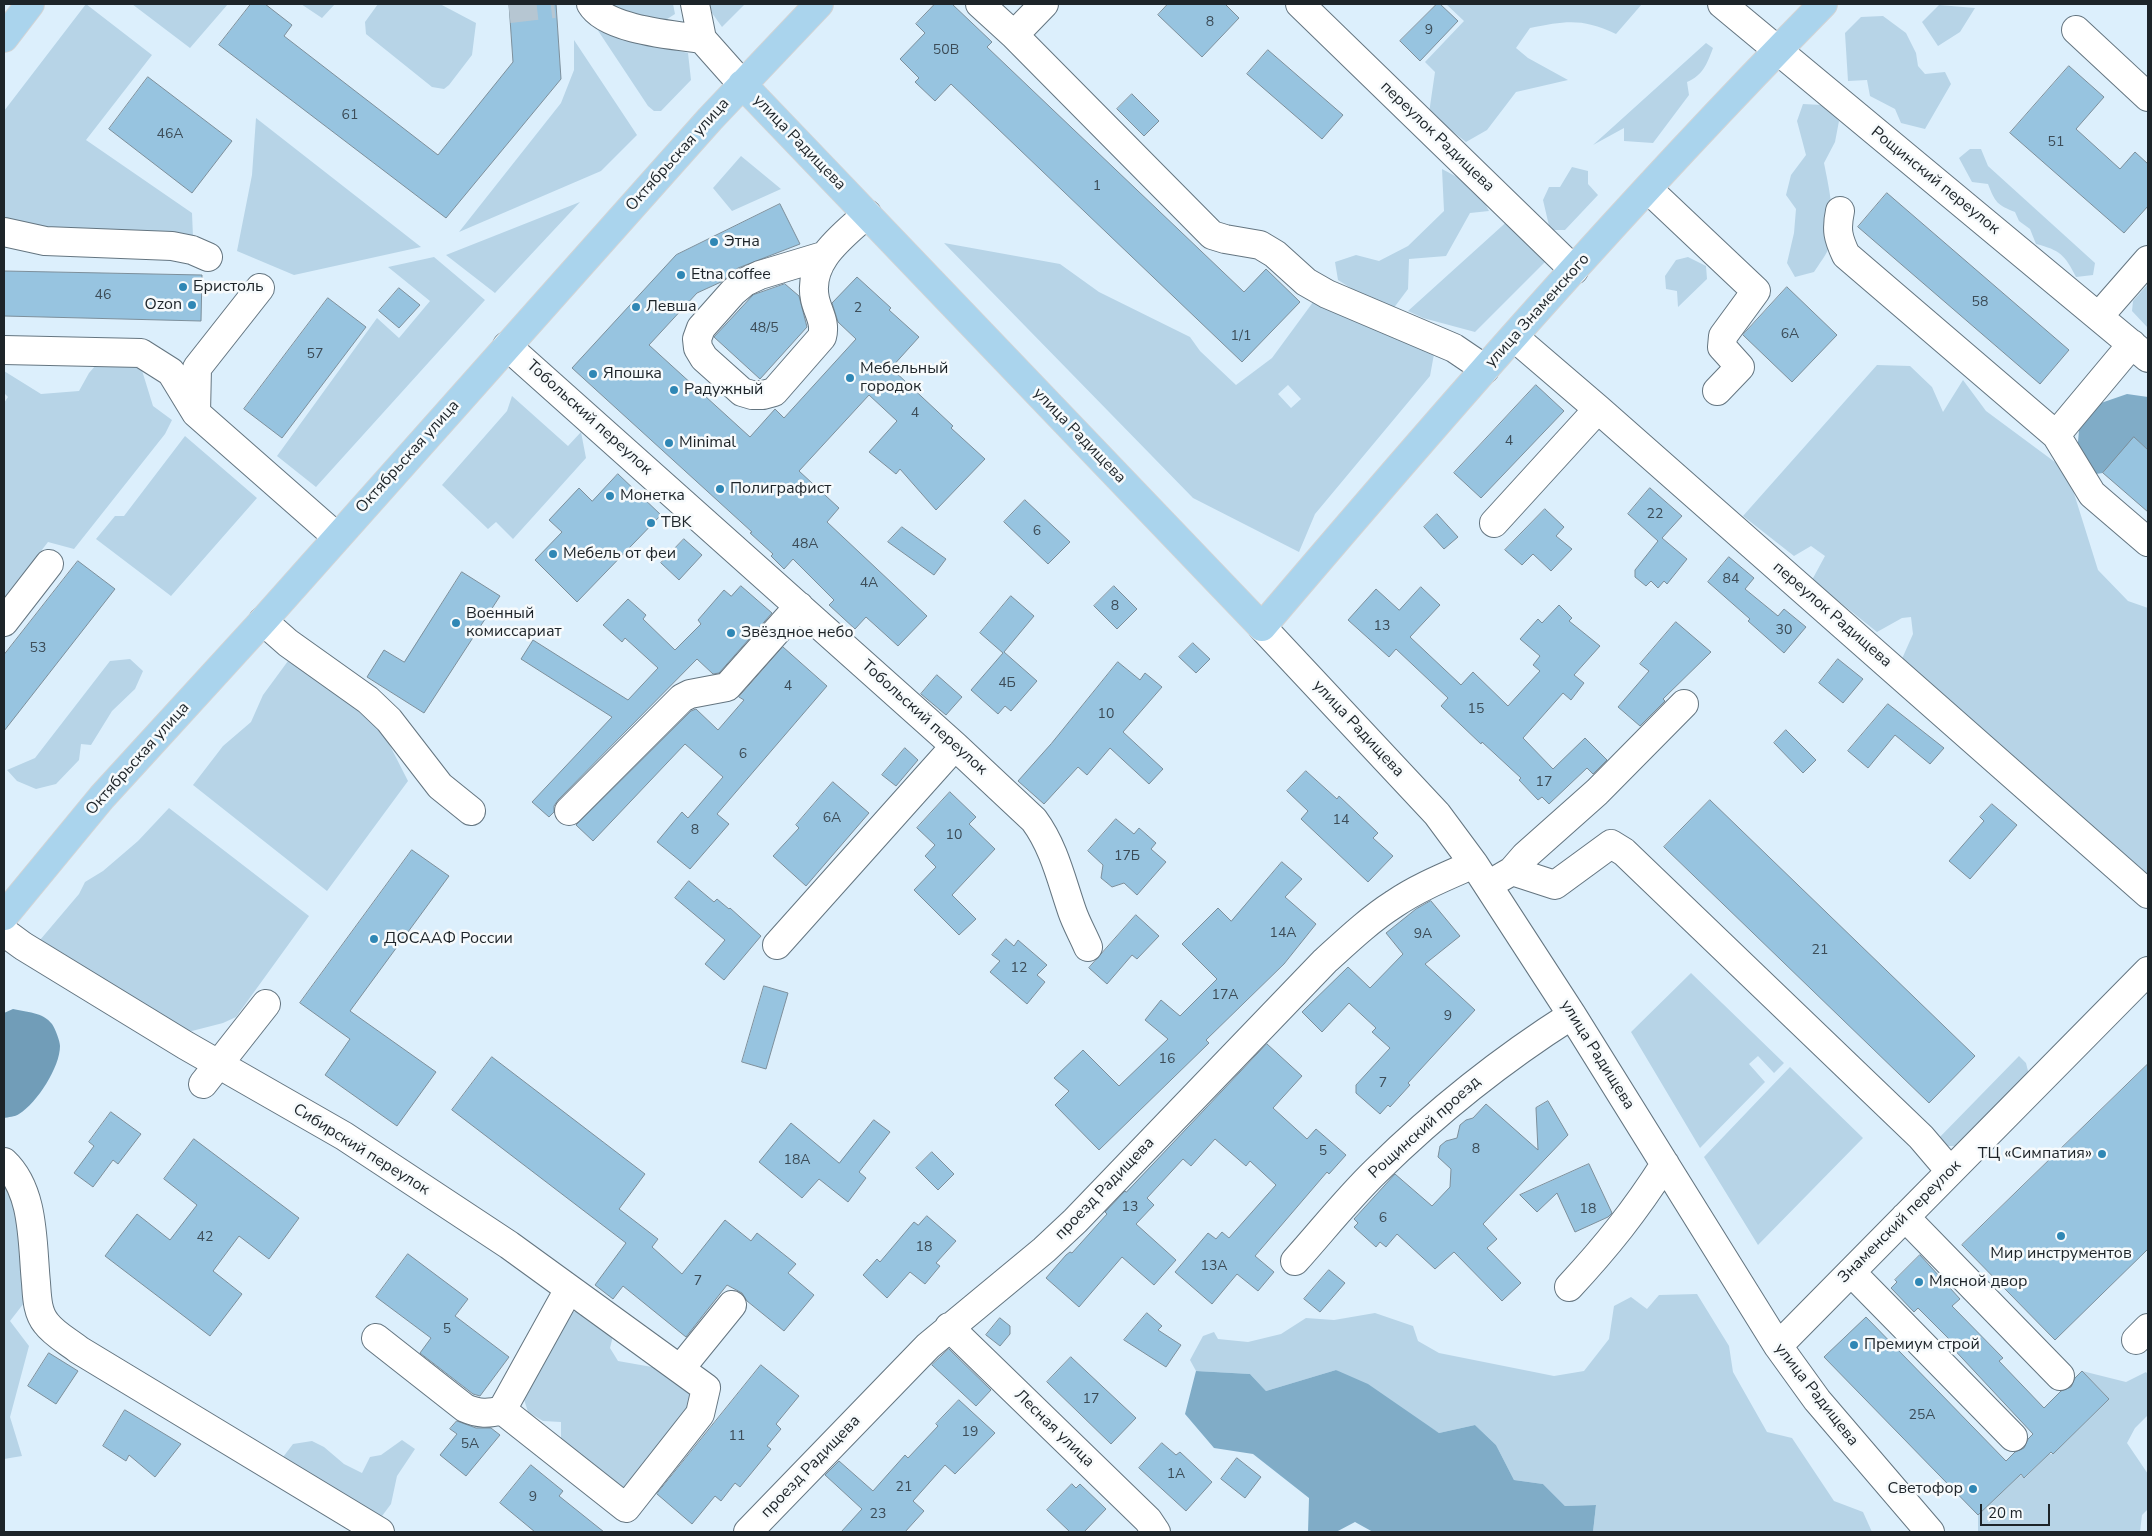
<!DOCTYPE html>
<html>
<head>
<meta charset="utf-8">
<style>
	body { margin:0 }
	#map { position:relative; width:2152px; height:1536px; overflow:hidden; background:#dceffc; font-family:"Nunito Sans",sans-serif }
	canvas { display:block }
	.frame { position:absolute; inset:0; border:5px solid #1d2429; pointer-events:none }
	.scale { position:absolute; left:1980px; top:1504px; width:70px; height:22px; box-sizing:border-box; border:2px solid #1d2429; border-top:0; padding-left:6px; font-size:15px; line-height:18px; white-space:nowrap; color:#1d2429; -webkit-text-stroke:4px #f6fafc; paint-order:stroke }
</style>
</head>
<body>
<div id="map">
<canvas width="2152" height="1536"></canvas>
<div class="frame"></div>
<div class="scale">20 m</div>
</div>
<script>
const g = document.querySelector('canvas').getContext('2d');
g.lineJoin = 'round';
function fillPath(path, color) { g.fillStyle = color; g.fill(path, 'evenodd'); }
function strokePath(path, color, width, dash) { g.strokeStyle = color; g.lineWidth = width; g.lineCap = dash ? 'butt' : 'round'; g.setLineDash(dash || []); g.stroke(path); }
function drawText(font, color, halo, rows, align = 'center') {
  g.font = font + ' "Nunito Sans",sans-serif'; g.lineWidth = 5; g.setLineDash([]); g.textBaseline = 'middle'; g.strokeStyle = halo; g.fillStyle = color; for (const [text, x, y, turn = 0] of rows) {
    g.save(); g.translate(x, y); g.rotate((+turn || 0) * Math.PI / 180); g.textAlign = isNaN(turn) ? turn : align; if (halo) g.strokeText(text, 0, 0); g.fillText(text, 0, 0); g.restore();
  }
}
fillPath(new Path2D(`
	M86,4l66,51 -66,85 106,73 1,24 -170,-9 -19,-9v-108z
	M132,4h96l-38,44z
	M301,4h34l-13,14z
	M378,4h62l36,19 -4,32 -23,30 -5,4 -12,-2 -66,-53 -1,-12z
	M609,4h64l2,10 -11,7 -49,-11z
	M710,4h35l-23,23 -10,-14z
	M1446,4h196l-26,30c-34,-16 -50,-13 -86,-6l-14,20 12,10 40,22 -52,12 -29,38 -21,12 -37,-29 6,-41 -10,-10 39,-41z
	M1939,5l36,3 -15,24 -22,14 -16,-24z
	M1883,16l23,17 10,20 2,13 7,8 20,-2 6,12 -26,45 -24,-6 -6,-14 -25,-13 -3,-16 -19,1 -3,-48 16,-16z
	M593,23l70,24 25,6 3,27 -30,31h-7l-6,-5z
	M574,40l63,95 -36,36 -142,61 102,-129 13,-33z
	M1706,43l7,5c-6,16 -10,27 -26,34l2,13 -36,48 -29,-2v-13l-31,17z
	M1803,104l19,1 17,16 -4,21 -11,21c5,25 12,56 6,82 -3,9 -11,19 -16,27l-19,5 -8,-14 7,-30 2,-24 -10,-14 5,-20 15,-20 -9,-34z
	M256,118l165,129 -127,28 -57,-24 15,-76z
	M1970,149h11l7,17 107,97 -2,12 -17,2c-11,-22 -16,-27 -40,-33l-6,-15 -11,-8 -4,-9c-18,-7 -20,-10 -27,-28l-16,-2 -13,-24z
	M741,156l40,33 -49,22 -19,-23z
	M1572,167l16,4v13l10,11 -33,35h-15l-7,-30 6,-13h11z
	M1442,169l34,18 13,24 -19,2 -24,43 -37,3 -1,30 -18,24 -52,-33 -3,-18 21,-7 23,6 29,-15 36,-35z
	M580,202l-85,91 -49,-38z
	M1512,217l38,40 -75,75 -52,-14 -15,-7z
	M944,243l116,21 39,28 91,45 10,14 36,34 36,-27 47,-64 115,60 -4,22 -115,138 -16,38 -106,-54zM1288,385l13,14 -10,9 -13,-14z
	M434,257l51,43 -169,187 -39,-31 100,-138 22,20 31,-37 -42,-34z
	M1688,257l18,9 1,13 -29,28 -1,-16 -11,-2 -1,-13 11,-16z
	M2148,284v44l-16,-17 1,-10z
	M103,357l37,7 13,42 19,14 -7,14 -91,115 -26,-7 -44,57v-196l4,-6 -4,-4v-22l37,23 38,-3 10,-18z
	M1877,365l33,1 22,21 11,25 20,-32 23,31 81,60 31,99 30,31 20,7v274l-247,-221 12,-27 -2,-17 -9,1 -25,14 -65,-52 13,-24 -14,-10 -17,10 -51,-40z
	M512,396l56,50 13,-14 5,26 -73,81 -17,-17 -8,7 -46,-44 65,-74z
	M185,436l72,62 -86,98 -75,-57 19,-23h9z
	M130,659l13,12 -8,18 -23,22 -21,34 -10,-1 -2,16 -23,24 -20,5 -19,-8 -10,-11 28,-12 75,-97z
	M288,661l86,59 8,10 26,51 -81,110 -134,-106 30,-39 28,-24 12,-27z
	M169,808l140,108 -73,101 -13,6 -35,9 -148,-92 39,-46 6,-12 18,-11 35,-30z
	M1691,973l93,90 -10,10 -16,-17 -9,8 16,18 -65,66 -69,-116z
	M2019,1056l7,7 3,12 -68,71h-18l-7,-5z
	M1790,1067l73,71 -105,107 -54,-88z
	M4,1173l16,56 4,74 -14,18 19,25 -19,71 12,39 -18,3z
	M1697,1294l32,52 4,26 34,60 25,6 42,63 29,11 9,20h-279l3,-27 -31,1 -22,-22 -29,-4 -18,-35 -21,-20 -36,8 -103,-63 -70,21 -16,-17 -54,-3 -6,-11 13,-24 11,-4 4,7 30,3 33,-8 25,-16 28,2 41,-7 38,13 5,15 21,12 115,23 30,-5 25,-32 5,-33 17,-9 16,12 12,-14z
	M581,1310l33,22 -4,16 8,13 51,9 29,20 -1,15 -67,85 -13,3 -56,-52v-19l-18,-1 -15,-9 -5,-16 47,-83z
	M2082,1371l44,11 20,-10 2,3v40l-13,13 -8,15 21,31v35l-6,6 -2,17h-162v-17l42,-40 5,3 24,-24h4l56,-55z
	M402,1440l13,9 -18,27 -6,28 -12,16 -46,-33 -53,-26 13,-17 19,-3 12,6 20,17 18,9 8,-16 11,-2z`), '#b7d4e7');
fillPath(new Path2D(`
	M2127,394l21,3v53l-14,-12 -31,35 -15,2 -11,-21 2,-24 22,-27z
	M1336,1370l32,14 71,49 36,-8 21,20 18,35 29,4 22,22 31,-1 -3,27h-220l-18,-10 -19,10h-28l1,-34 -56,-44 -39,-6 -29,-34 11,-43 54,3 16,17z`), '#80acc7');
fillPath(new Path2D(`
	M13,1009c13,3 30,3 39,15 3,4 8,17 8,22 0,21 -23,57 -41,68 -4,3 -11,3 -15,4v-105z`), '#719db8');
const building = new Path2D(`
	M251,4h14l27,21 -8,11 154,119 75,-93 -4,-58h47l5,75 -115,139 -227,-173z
	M935,4h17l40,38 -5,5 257,245 22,-23 34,33 -58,60 -291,-278 -16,17 -20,-19 4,-4 -19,-19 25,-26 -9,-9z
	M1168,4h57l14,14 -37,39 -44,-42z
	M1437,4h3l18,17 -38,40 -20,-20z
	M1268,50l75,65 -21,24 -75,-65z
	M2069,66l35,31 -28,32 44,40 15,-17 13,12v42l-24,27 -114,-100z
	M148,77l84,64 -40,52 -83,-64z
	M1132,94l27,27 -15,15 -27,-27z
	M1887,193l182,157 -29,34 -182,-157z
	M780,204l20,40 -62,24 -17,14 -24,11 -48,52 101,92 25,-28 9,9 72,-79 -18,-17 -6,-19 25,-26 34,31 -2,2 30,27 -28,31 62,58 -2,2 34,31 -49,51 -36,-41 -4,5 -27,-22 28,-31 -28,-26 -70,76 40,37 -12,14 100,94 -29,30 -32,-29 -11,12 -26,-24 5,-5 -41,-41 -9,10 -13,-13 2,-2 -23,-21 2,-1 -180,-164 104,-113z
	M4,271l198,4 -1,46 -197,-5z
	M785,284l14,12 8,31 -47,52 -46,-42 39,-42z
	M1787,287l50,48 -45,47 -49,-47z
	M399,288l21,17 -21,23 -20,-17z
	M328,298l38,29 -84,111 -38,-29z
	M1536,385l28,26 -83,87 -27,-25z
	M2134,437l14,13v62l-45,-39z
	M618,474l43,41 -84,87 -42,-42 27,-28 -13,-12 30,-32 13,13z
	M1650,488l32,28 -20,22 25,21 -20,25 -3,-3 -6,7 -7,-7 -5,5 -11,-9v-7l23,-29 -30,-27z
	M1025,500l45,42 -22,22 -44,-42z
	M1545,509l19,18 -8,9 16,13 -21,22 -18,-17 -11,11 -17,-15z
	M1437,514l21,23 -14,12 -20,-22z
	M902,527l44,32 -12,16 -46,-33z
	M684,539l18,16 -23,25 -18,-17z
	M1729,557l25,21 -9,11 33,27 6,-7 22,18 -22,26 -36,-32 2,-2 -42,-37z
	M78,561l37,28 -111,142v-76z
	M462,572l38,24 -76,117 -57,-36 17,-27 20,12z
	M741,586l31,27 -53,60 -6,1 -16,-15 -139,141 -4,6v6l-5,5 -17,-15 80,-85 -91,-58 12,-19 95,60 30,-32 -33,-30 -3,4 -19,-17 25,-26 18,16 -3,4 32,31 26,-26 -3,-4 26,-30 7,6z
	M1114,586l23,23 -20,20 -23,-23z
	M1421,587l19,18 -30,32 51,48 12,-13 35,34 32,-35 -7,-6 7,-9 -20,-17 18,-20 4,4 17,-18 13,13 -3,3 31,25 -26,29 10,8 -13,17 -8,-7 -40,45 30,31 32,-31 22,22 -14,14 -6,-6 -38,36 -7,-7 -4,3 -19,-20 2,-2 -39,-36 -1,2 -40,-38 7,-8 -52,-49 -7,8 -41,-37 28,-31 23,21z
	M1011,596l23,20 -30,36 33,29 -26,30 -6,-5 -7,8 -27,-24 32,-37 -23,-20z
	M1676,622l35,30 -48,47 2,2 -25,25 -22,-19 31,-36 -9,-7z
	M1193,643l17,16 -14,14 -17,-16z
	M783,647l44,39 -110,128 12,10 -39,45 -33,-27 25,-30 6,6 35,-41 -38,-33 -92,97 -17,-16 115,-114 5,-2 22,21 26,-30 -5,-3z
	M1838,659l25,20 -20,24 -24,-20z
	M1118,662l22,18 5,-7 17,14 -39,45 40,37 -14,15 -39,-36 -23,27 -9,-8 -34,37 -26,-23 33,-37z
	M937,675l25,22 -16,18 -25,-21z
	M1888,704l56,44 -14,16 -35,-29 -27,33 -20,-17z
	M1786,730l30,30 -13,13 -29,-30z
	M905,748l13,12 -22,26 -14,-11z
	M1306,771l31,28 2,-3 39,37 -5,5 20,18 -25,26 -67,-63 7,-8 -21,-20z
	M833,782l36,31 -63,73 -33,-30 26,-28 -3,-3z
	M950,792l26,25 -7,7 26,25 -43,46 24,24 -17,16 -45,-45 22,-23 -11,-11 10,-11 -18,-17z
	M1710,800l265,256 -46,47 -265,-256z
	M1992,804l25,21 -47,54 -21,-18 35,-40 -4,-4z
	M1116,819l18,15 5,-6 17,15 -5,6 15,13 -29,33 -13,-12 -12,4 -11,-9 2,-13 -15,-14z
	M412,850l37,26 -99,135 86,61 -39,54 -72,-51 25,-36 -50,-36z
	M1282,862l20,17 -17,18 31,27 -32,40 -78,76 3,3 -110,107 -44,-45 14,-14 -15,-13 29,-28 36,36 49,-47 -23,-19 16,-20 19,16 37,-37 -35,-35 36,-36 13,13z
	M689,881l25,21 3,-3 12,10 1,-1 31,28 -37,44 -19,-16 20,-24 -50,-42z
	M1431,901l29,35 -35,28 50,46 -67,73 2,2 -20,22 -2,-2 -8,9 -24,-21v-8l34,-37 -18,-16 4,-4 -27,-25 -27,29 -20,-20 46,-45 22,21 33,-34 -17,-21 30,-24z
	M1136,915l23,21 -22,23 -5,-4 -25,29 -18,-16z
	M1006,939l8,7 4,-6 29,25 -10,10 8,7 -18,22 -37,-32 10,-11 -8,-6z
	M764,986l24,7 -22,76 -24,-7z
	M1267,1044l35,32 -29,32 34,31 9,-10 30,26 -17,19 -2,-2 -72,84 19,16 -16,19 -21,-17 -25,30 -37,-32 33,-39 8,6 6,-7 7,6 47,-53 -26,-24 -4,5 -31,-27 -24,27 -8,-7 -36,39 7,7 -18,19 40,36 -22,25 -32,-28 -43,50 -33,-29 20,-23 4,-3 2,1 35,-39 -2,-2 20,-21 1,1z
	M492,1057l153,117 -26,35 39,30 -6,8 30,27 43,-54 26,21 6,-8 39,31 -8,9 26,22 -30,36 -37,-30 -5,-8 -15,-8 -41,52 -63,-51 -10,13 -18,-14 31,-42 -174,-133z
	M2148,1064v185l-93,91 -93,-95z
	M1548,1101l20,34 -85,89 14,15 -10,9 34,35 -19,18 -48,-49 -19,17 -38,-35 -11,13 -6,-5 -4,5 -22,-20 4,-4 -4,-4 41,-45 37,32 18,-19 1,-18 -13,-12 2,-11 6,-5 11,-3 3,-13 6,-5 7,-2 13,-14 52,46 -2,-42z
	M111,1112l30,22 -23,30 -5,-4 -20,27 -19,-14 20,-27 -5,-4z
	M874,1120l16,12 -31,40 7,6 -18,24 -29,-23 -17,19 -43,-36 32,-39 48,40z
	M194,1139l105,79 -30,41 -30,-23 -26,35 29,23 -32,42 -105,-80 32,-42 33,26 27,-35 -33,-26z
	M932,1152l22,22 -16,16 -22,-22z
	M1589,1164l23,49 -4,4 -33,15 -18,-39 -20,19 -17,-17z
	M927,1216l29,25 -20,22 4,3 -15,18 -15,-12 -23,26 -24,-23 14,-16 3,3 34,-40 4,3z
	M408,1254l60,45 -13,17 54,41 -29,39 -7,-2 -53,-41 11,-15 -55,-41z
	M1920,1255l40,44 -8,7 51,52 -4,3 45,47 17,-17 10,-4 4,-9 7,-7 27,28 -56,55 -2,-2 -27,26 -3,-4 -43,41 -154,-158 42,-40 140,144 9,-9 9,-4 4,-9 5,-5 -85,-91 2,-3 -32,-32 -4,4 -23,-24 6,-6 -2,-2z
	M1329,1270l16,13 -25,29 -16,-13z
	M1147,1313l15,13 -4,4 23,15 -15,22 -42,-27z
	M1000,1318l10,8v8l-10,12 -14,-11z
	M949,1349l42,41 -15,16 -44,-41z
	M49,1353l29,18 -22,33 -28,-18z
	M1071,1357l65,61 -25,26 -64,-62z
	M761,1365l38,31 -23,28 5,5 -14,17 4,3 -31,38 -5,-4 -14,18 -6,-5 -23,28 -35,-30z
	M959,1400l36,33 -40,41 -10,-9 -32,36 11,10 -19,21h-64l21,-23 -37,-34 14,-14 34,30 32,-36 3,3 30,-32 -2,-2z
	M125,1410l56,34 -26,33 -26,-22 -3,6 -23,-15z
	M457,1421l19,7h15l9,7 -34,41 -26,-21 17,-21 -7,-5z
	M1162,1443l14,12 4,-3 32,30 -26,29 -47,-43z
	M1237,1458l24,19 -16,21 -24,-19z
	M531,1465l32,26 -4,5 45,36h-69l-35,-29z
	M1072,1484l4,4 4,-4 26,25 -22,23h-14l-23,-22z`);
fillPath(building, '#97c4e0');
strokePath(building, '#7d8f9b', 1);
strokePath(new Path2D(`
	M509,9l45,-5`), '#b6c6d2', 28, [28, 14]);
const minor = new Path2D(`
	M591,4c15,26 83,31 111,35
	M695,4l7,35 40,45
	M980,4l34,31 198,200 13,4 35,6 15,9 31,28 21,12 127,54 31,21
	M1300,4l274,266
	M1722,4l426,354
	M2076,30l72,67
	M1014,35l30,-31
	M1648,189l108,102 -33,45 -1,11 18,20 -23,24
	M1840,211c-4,19 -2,27 6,44l210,180 36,59 56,48
	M4,232l41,9 127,5 20,4 16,7
	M823,256l-63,19 -15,7 -12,10 -32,36 -4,11 1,9 6,10 38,34 10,3h11l11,-3 48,-55c4,-15 -4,-24 -7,-38 -8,-38 27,-62 52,-85
	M2099,316l49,-56
	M1514,337l84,72 550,485
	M507,346l448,400 79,74c20,27 27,59 38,91 4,12 11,24 16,36
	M4,350l137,3 30,19 25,41 141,124
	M196,413l1,-45 63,-80
	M2056,435l76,-91
	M1494,523l104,-114
	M263,621l25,22 80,57 21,20 51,66 31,25
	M4,622l45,-58
	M1262,627l175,187 37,50 98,151 206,331 39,54 113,132
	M569,811l113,-113 8,-4 37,-7 72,-81
	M1512,871l13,-15 72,-64 87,-88
	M1488,885l24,-14 43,14 56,-41 13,8 297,285 29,34
	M4,932l19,14 162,99 159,91 165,109 197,143 -6,26 -74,94 -124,-98
	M777,945l178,-199
	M203,1084l63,-80
	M4,1162c31,29 28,81 32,121 1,13 1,29 10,40 8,11 23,19 33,27l301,182
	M1905,1217l155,159
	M1295,1261c27,-30 52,-62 81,-90 60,-59 125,-111 196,-156
	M1851,1272l162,165
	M1569,1287c38,-41 66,-76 96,-123
	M949,1327l199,193 8,12
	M376,1338l89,70c14,6 23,6 37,2l67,-121
	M2136,1340l12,-12
	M1778,1346l370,-375
	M680,1369l52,-64
	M748,1532l180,-186 116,-96 31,-29 250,-260c22,-20 44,-41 69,-57 25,-17 53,-28 80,-40`);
const major = new Path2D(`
	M4,38l26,-34
	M742,84l520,543c181,-213 365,-424 561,-623
	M4,916l98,-119 43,-47 118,-129 447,-502 109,-115`);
strokePath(minor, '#647580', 30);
strokePath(major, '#d2d3d4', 30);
strokePath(minor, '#fff', 28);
strokePath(major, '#aad4ed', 28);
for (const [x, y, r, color] of [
	[714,242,5,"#2f87b5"],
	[681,275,5,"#2f87b5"],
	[183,287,5,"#2f87b5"],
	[192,305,5,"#2f87b5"],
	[636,307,5,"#2f87b5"],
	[593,374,5,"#2f87b5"],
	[850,378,5,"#2f87b5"],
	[674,390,5,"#2f87b5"],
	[669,443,5,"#2f87b5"],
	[720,489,5,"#2f87b5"],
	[610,496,5,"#2f87b5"],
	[651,523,5,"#2f87b5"],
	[553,554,5,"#2f87b5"],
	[456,623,5,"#2f87b5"],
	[731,633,5,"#2f87b5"],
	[374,939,5,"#2f87b5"],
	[2102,1154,5,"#2f87b5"],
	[2061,1236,5,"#2f87b5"],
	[1919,1282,5,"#2f87b5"],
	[1854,1345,5,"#2f87b5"],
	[1973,1489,5,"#2f87b5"]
]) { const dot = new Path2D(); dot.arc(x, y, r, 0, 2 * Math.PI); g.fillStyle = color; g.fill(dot); strokePath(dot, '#f6fafc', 2); }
drawText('14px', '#3c4c57', null, [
	["8",1210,23],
	["9",1429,31],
	["50В",946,51],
	["61",350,116],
	["46А",170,135],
	["51",2056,143],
	["1",1097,187],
	["46",103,296],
	["58",1980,303],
	["2",858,309],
	["48/5",764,329],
	["6А",1790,335],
	["1/1",1241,337],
	["57",315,355],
	["4",915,414],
	["4",1509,442],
	["22",1655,515],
	["6",1037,532],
	["48А",805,545],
	["84",1731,580],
	["4А",869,584],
	["8",1115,607],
	["13",1382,627],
	["30",1784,631],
	["53",38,649],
	["4Б",1007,684],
	["4",788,687],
	["15",1476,710],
	["10",1106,715],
	["6",743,755],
	["17",1544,783],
	["6А",832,819],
	["14",1341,821],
	["8",695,831],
	["10",954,836],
	["17Б",1127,857],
	["14А",1283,934],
	["9А",1423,935],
	["21",1820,951],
	["12",1019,969],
	["17А",1225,996],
	["9",1448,1017],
	["16",1167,1060],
	["7",1383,1084],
	["8",1476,1150],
	["5",1323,1152],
	["18А",797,1161],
	["13",1130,1208],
	["18",1588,1210],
	["6",1383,1219],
	["42",205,1238],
	["18",924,1248],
	["13А",1214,1267],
	["7",698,1282],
	["5",447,1330],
	["17",1091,1400],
	["25А",1922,1416],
	["19",970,1433],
	["11",737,1437],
	["5А",470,1445],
	["1А",1176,1475],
	["21",904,1488],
	["9",533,1498],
	["23",878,1515]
]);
drawText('16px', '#1d2429', '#f6fafc', [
	["переулок Радищева",1437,137,44],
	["улица Радищева",799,143,46],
	["Октябрьская улица",678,155,-48],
	["Рощинский переулок",1935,181,39],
	["улица Знаменского",1538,311,-48],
	["Тобольский переулок",589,418,42],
	["улица Радищева",1079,436,46],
	["Октябрьская улица",408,457,-48],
	["переулок Радищева",1832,615,41],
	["Тобольский переулок",924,718,42],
	["улица Радищева",1358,729,47],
	["Октябрьская улица",138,759,-48],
	["улица Радищева",1597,1055,58],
	["Рощинский проезд",1425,1128,-42],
	["Сибирский переулок",361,1150,32],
	["проезд Радищева",1105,1189,-46],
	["Знаменский переулок",1900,1222,-45],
	["улица Радищева",1816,1395,52],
	["Лесная улица",1054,1429,44],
	["проезд Радищева",811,1467,-46]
]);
drawText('16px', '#1d2429', '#f6fafc', [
	["Этна",724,242],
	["Etna coffee",691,275],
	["Бристоль",193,287],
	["Ozon",182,305,"right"],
	["Левша",646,307],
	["Мебельный",860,369],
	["городок",860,387],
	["Япошка",603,374],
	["Радужный",684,390],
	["Minimal",679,443],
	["Полиграфист",730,489],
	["Монетка",620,496],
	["TBK",661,523],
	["Мебель от феи",563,554],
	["Военный",466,614],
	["комиссариат",466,632],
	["Звёздное небо",741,633],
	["ДОСААФ России",384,939],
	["ТЦ «Симпатия»",2092,1154,"right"],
	["Мир инструментов",2061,1254,"center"],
	["Мясной двор",1929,1282],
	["Премиум строй",1864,1345],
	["Светофор",1963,1489,"right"]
], 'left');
</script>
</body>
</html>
